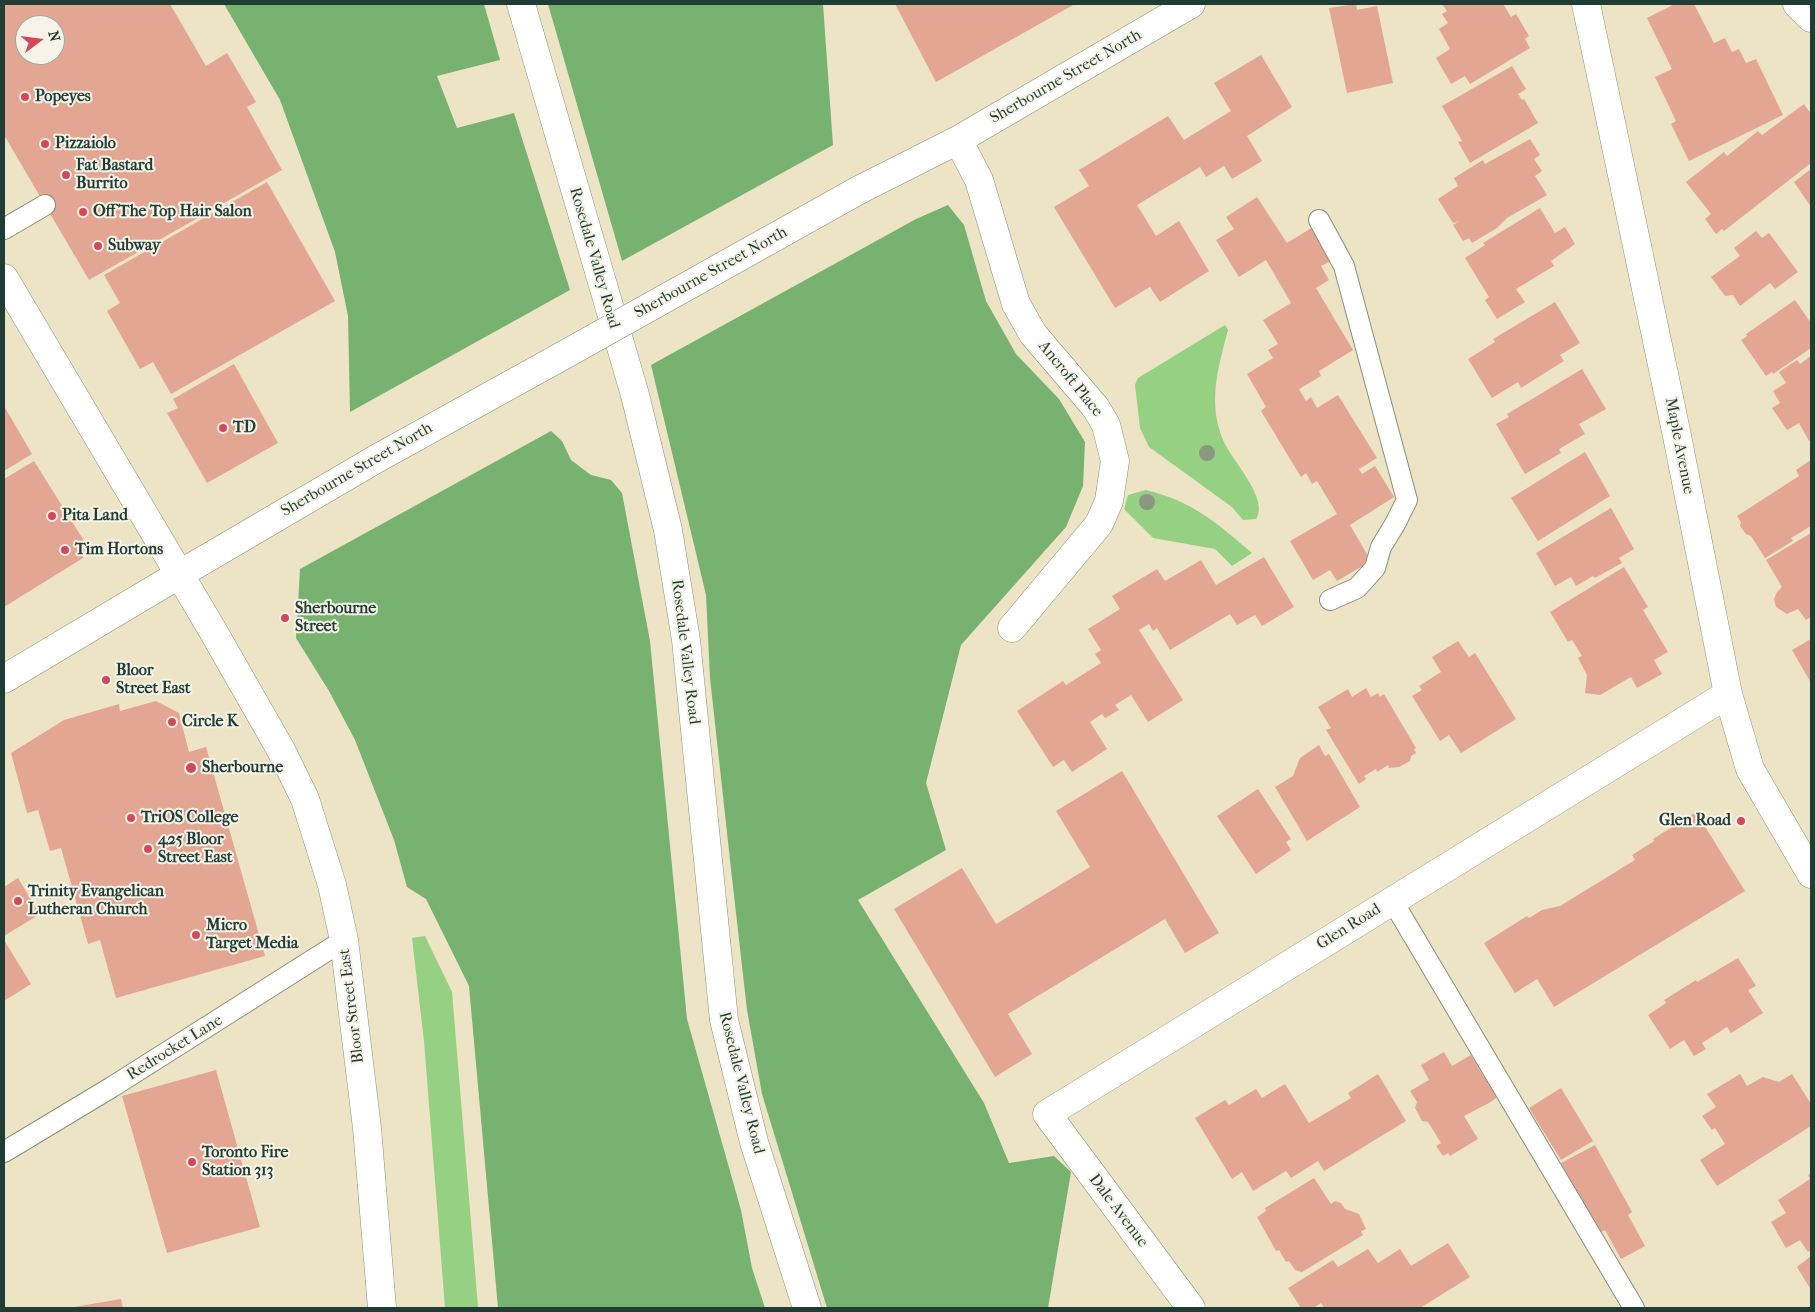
<!DOCTYPE html>
<html>
<head>
<meta charset="utf-8">
<style>
	body { margin:0 }
	#map { position:relative; width:1815px; height:1312px; overflow:hidden; background:#ede4c5; font-family:"IM FELL French Canon",serif }
	canvas { display:block }
	.frame { position:absolute; inset:0; border:5px solid #1f3d34; pointer-events:none }
	.north { position:absolute; left:15px; top:15px; width:50px; height:50px; box-sizing:border-box; background:#f7f3e8; border:1px solid #a1aaa0; border-radius:50%; rotate:75deg; font-size:14px; font-weight:700; line-height:20px; text-align:center; color:#1f3d34 }
	.north::after { content:''; display:block; margin:auto; width:18px; height:22px; background:#d1495b; clip-path:polygon(50% 0,100% 100%,50% 72%,0 100%) }
</style>
</head>
<body>
<div id="map">
<canvas width="1815" height="1312"></canvas>
<div class="frame"></div>
<div class="north">N</div>
</div>
<script>
const g = document.querySelector('canvas').getContext('2d');
g.lineJoin = 'round';
function fillPath(path, color) { g.fillStyle = color; g.fill(path, 'evenodd'); }
function strokePath(path, color, width, dash) { g.strokeStyle = color; g.lineWidth = width; g.lineCap = dash ? 'butt' : 'round'; g.setLineDash(dash || []); g.stroke(path); }
function drawText(font, color, halo, rows, align = 'center') {
  g.font = font + ' "IM FELL French Canon",serif'; g.lineWidth = 4; g.setLineDash([]); g.textBaseline = 'middle'; g.strokeStyle = halo; g.fillStyle = color; for (const [text, x, y, turn = 0] of rows) {
    g.save(); g.translate(x, y); g.rotate((+turn || 0) * Math.PI / 180); g.textAlign = isNaN(turn) ? turn : align; if (halo) g.strokeText(text, 0, 0); g.fillText(text, 0, 0); g.restore();
  }
}
fillPath(new Path2D(`
	M1225,325l3,5c-10,38 -21,74 -4,112 8,18 46,58 32,77l-13,1 -11,-13 -83,-60 -9,-19 -5,-43 3,-7z
	M1146,490c46,11 71,33 106,63l-20,13 -17,-17 -62,-11 -29,-29 4,-14z
	M425,936l27,56 26,315 -2,1h-31l-21,-267 -12,-103z`), '#96d083');
fillPath(new Path2D(`
	M224,4h260l16,56 -63,16 20,52 57,-15 56,177 -220,122 -2,-96 -13,-64 -55,-152z
	M548,4h275l10,141 -211,116z
	M948,205l16,20 22,76 30,53 43,45 26,43 -2,44 -17,41 -105,118 -35,138 20,67 -88,50 126,203 25,60 45,-7 17,16 -23,136h-221l-65,-214 -15,-84 -16,-141 -21,-191 -4,-83 -55,-230 265,-146z
	M551,431l11,10 9,19 20,15 20,5 11,13 28,148 37,378 54,191 11,58 13,40h-267l-29,-322 -43,-87 -19,-12 -13,-47 -39,-100 -26,-49 -33,-53 4,-69z`), '#78b271');
fillPath(new Path2D(`
	M4,4h166l36,62 21,-13 29,49 -9,5 35,63 -193,110 -85,-145zM25,25h30v30h-30z
	M895,4h180l-139,78z
	M1356,4l1,6 20,-4 16,77 -46,10 -18,-85z
	M1442,4h61l8,13 5,-3 13,22 -4,3 5,9 -60,36 -5,-8 -14,8 -15,-26 14,-9 -11,-20 9,-6 -6,-9 5,-3z
	M1675,4h19l20,39 11,-5 7,14 7,-3 7,14 10,-4 27,56 -94,46 -18,-37 5,-3 -21,-44 17,-8 -25,-51z
	M1261,55l31,52 -45,29 15,25 -30,18 -8,-13 -18,11 -6,-10 -63,38 19,31 23,-15 30,50 -49,31 -10,-15 -35,21 -61,-101 35,-21 -10,-16 89,-54 16,24 47,-29 -17,-28z
	M1512,66l14,23 -8,5 4,6 2,-1 14,24 -68,40 -12,-21 4,-1 -20,-35z
	M1804,104l7,10v49l-87,68 -2,-2 -6,5 -11,-15 6,-5 -25,-32 38,-30 3,4 31,-25 4,4z
	M1530,139l10,16 -6,4 8,12 -7,5 12,19 -40,23 -10,10 -25,15 -3,-5 -6,3 -10,-16 6,-4 -6,2 -15,-24 20,-13 -4,-8 29,-18 2,4z
	M1811,169v38l-17,-25z
	M267,182l68,119 -164,93 -18,-32 -13,7 -33,-58 13,-8 -16,-28z
	M1257,197l30,46 26,-16 20,33 -12,6 8,14 -13,8 37,62 -34,21 2,5 -22,13 7,12 5,-4 6,11 21,-13 39,63 -18,11 3,5 13,-8 19,31 -44,28 21,36 -34,20 -7,-11 -17,10 -23,-39 47,-27 -20,-33 -5,3 -6,-11 -5,4 -40,-66 5,-4 -19,-33 26,-16 -5,-8 10,-6 -15,-24 28,-17 -25,-43 -27,17 -23,-37 18,-11 -8,-12z
	M1540,208l15,25 10,-6 10,17 -24,17 3,5 -38,23 9,13 -28,17 -12,-19 4,-3 -24,-39 20,-13 -2,-2z
	M1756,231l6,7 7,-5 29,39 -23,17 -5,-6 -30,23 -7,-11 -8,1 -14,-19 29,-21 -6,-8z
	M1795,300l16,23v25l-38,26 -1,-2 -6,4 -25,-36 6,-4 -1,-2z
	M1555,302l25,41 -20,12 4,6 -43,27 -3,-6 -26,16 -24,-39 27,-17 -2,-3z
	M1811,356v83l-2,2 -10,-18 -12,7 -15,-22 8,-5 -7,-12 13,-8 -7,-11 18,-12 3,4z
	M234,364l44,79 -71,40 -40,-70 11,-5 -5,-9z
	M1582,369l24,40 -27,15 6,10 -26,15 2,4 -36,21 -29,-50 13,-7 -2,-3z
	M4,406l28,48 -28,17z
	M1585,452l25,44 -72,45 -27,-43z
	M1811,460v66l-20,12 2,3 -28,17 -14,-22 -5,-2 -6,-8 1,-4 -4,-6 62,-40 -3,-6z
	M34,461l52,83 -3,14 -79,49v-128z
	M1611,508l23,41 -15,9 3,5 -27,15 -2,-2 -17,10 -5,-9 -16,9 -19,-33z
	M1811,533v84l-5,3 -8,-11 -11,5 -11,-7 -2,-8 3,-7 5,-5 -16,-27z
	M1264,557l30,50 -32,19 -7,-11 -18,10 -7,-11 -60,36 -13,-22 -4,3 -4,-7 -10,6 44,70 -35,22 -17,-27 -16,10 4,5 -14,8 -3,-4 -12,8 17,27 -35,23 -8,-12 -11,7 -36,-56 46,-30 3,4 35,-22 -6,-9 6,-4 -13,-21 32,-20 -8,-13 45,-27 8,12 36,-21 15,25z
	M1624,567l24,40 -5,3 25,42 -14,8 8,14 -25,14 -6,-11 -31,18 -15,-2 2,-18 -9,-17 4,-2 -10,-16 -4,2 -18,-30z
	M1811,639v44l-19,-33z
	M1458,641l11,16 6,-4 41,66 -55,34 -12,-18 -9,6 -28,-45 10,-6 -3,-4 22,-14 -9,-15z
	M1366,688l5,9 7,-4 2,4 4,-3 32,54 -2,1 2,4 -5,3 -1,5 -11,6 -10,1 -1,-3 -11,7 -1,-3 -12,7 2,3 -7,5 -33,-54 5,-2 -13,-21 30,-18 4,8z
	M156,701l23,12 10,39 17,-5 59,209 -149,42 -16,-58 -12,4 -27,-96 -11,3 -12,-41 -11,3 -16,-60 53,-33 55,-16 1,7z
	M1319,745l6,11 4,-2 31,53 -53,34 -32,-54 18,-11 7,-18z
	M1122,771l97,162 -34,20 -20,-34 -157,95 24,40 -37,23 -101,-168 68,-41 34,56 94,-57 -34,-56z
	M1258,789l33,50 -5,3 5,8 -35,24 -39,-58z
	M1696,812l49,79 -191,116 -17,-28 -22,14 -31,-50 43,-27 2,2 13,-8 18,-4 75,-46 -3,-5 22,-14 -1,-2z
	M18,878l22,36 -36,22v-49z
	M4,940l27,44 -27,17z
	M1738,958l18,28 -8,4 15,23 -32,20 -4,-6 -25,16 4,6 -12,7 -10,-16 -14,9 -22,-34 18,-12 -2,-3 32,-20 1,2z
	M1444,1052l8,14 19,-11 13,22 7,-5 12,21 -14,10 -25,13 14,23 -28,17 -2,-3 -5,3 -7,-10 5,-3 -13,-21 -6,-1 -7,-13 2,-6 -7,-11 19,-11 -8,-15z
	M216,1070l44,157 -93,26 -45,-157z
	M1378,1074l28,47 -82,50 -6,-10 -27,17 -5,-7 -33,20 -11,-19 -10,7 -37,-61 30,-18 4,5 27,-16 6,9 23,-14 24,39 42,-25 -3,-5z
	M1740,1074l7,12 16,-9 16,5 13,-8 19,30v22l-94,60 -17,-26 25,-16 -10,-16 -3,2 -10,-14 14,-9 -9,-13z
	M1561,1088l32,53 -32,19 -32,-52z
	M1595,1145l37,67 -4,3 17,31 -24,13 -16,-29 -6,3 -38,-70z
	M1811,1173v77l-3,2 -8,-12 -14,8 -15,-26 15,-9 -8,-13 32,-21 -2,-4z
	M1314,1178l17,26 4,-3 6,2 4,6 14,5 7,15 -5,2 2,4 -61,37 -7,-2 -6,-9 -3,1 -7,-12 -3,1 -19,-34 9,-6 -1,-3z
	M1448,1243l22,34 -50,31h-96l-3,-5 -8,5h-12l-13,-20 45,-28 5,7 30,-18 10,14 22,-14 11,17z
	M1811,1256v34l-14,-23z
	M121,1299l2,9h-49v-1z`), '#e3a693');
const lane = new Path2D(`
	M1319,220l25,46 63,234 -12,24 -14,23 -6,21 -18,20 -27,12
	M4,229l41,-24
	M1392,900l242,408
	M4,1152l108,-65 232,-147`);
const street = new Path2D(`
	M1586,4l90,427 52,263 22,75 61,105
	M1797,4l14,14
	M958,140l21,40 37,124 17,30 63,74 10,17 9,36 -6,40 -10,23 -87,104
	M859,190l99,-50 233,-136
	M180,574l196,-115 179,-99
	M1191,1308l-144,-194 681,-420`);
const secondary = new Path2D(`
	M521,4l114,391 33,135 18,110 38,380 30,122 53,166
	M4,679l176,-105`);
const primary = new Path2D(`
	M4,278l209,353 68,119 24,49 27,86 12,55 23,188 15,180`);
strokePath(lane, '#86907c', 22);
strokePath(street, '#86907c', 29);
strokePath(secondary, '#86907c', 29);
strokePath(primary, '#86907c', 29);
strokePath(lane, '#fff', 20);
strokePath(street, '#fff', 28);
strokePath(secondary, '#fff', 28);
strokePath(primary, '#fff', 28);
const streetBridge = new Path2D(`
	M555,360l304,-170`);
strokePath(streetBridge, '#86907c', 29, []);
strokePath(streetBridge, '#fff', 28);
g.fillStyle = '#89987e';
for (const [x, y] of [
	[1207,453],
	[1147,502]
]) { g.beginPath(); g.arc(x, y, 8, 0, 2 * Math.PI); g.fill(); }
for (const [x, y, r, color] of [
	[25,97,5,"#d1495b"],
	[45,144,5,"#d1495b"],
	[66,175,5,"#d1495b"],
	[83,212,5,"#d1495b"],
	[98,246,5,"#d1495b"],
	[223,428,5,"#d1495b"],
	[52,516,5,"#d1495b"],
	[65,550,5,"#d1495b"],
	[285,618,5,"#d1495b"],
	[106,680,5,"#d1495b"],
	[172,722,5,"#d1495b"],
	[191,768,6,"#d1495b"],
	[131,818,5,"#d1495b"],
	[1741,821,5,"#d1495b"],
	[148,849,5,"#d1495b"],
	[18,901,5,"#d1495b"],
	[196,935,5,"#d1495b"],
	[192,1162,5,"#d1495b"]
]) { const dot = new Path2D(); dot.arc(x, y, r, 0, 2 * Math.PI); g.fillStyle = color; g.fill(dot); strokePath(dot, '#f7f3e8', 2); }
drawText('16px', '#1f3d34', '#f7f3e8', [
	["Sherbourne Street North",1066,77,-30],
	["Rosedale Valley Road",594,258,74],
	["Sherbourne Street North",711,273,-29],
	["Ancroft Place",1070,379,51],
	["Maple Avenue",1679,446,79],
	["Sherbourne Street North",357,470,-30],
	["Rosedale Valley Road",685,652,83],
	["Glen Road",1349,927,-32],
	["Bloor Street East",352,1006,-97],
	["Redrocket Lane",175,1048,-32],
	["Rosedale Valley Road",741,1083,76],
	["Dale Avenue",1118,1211,53]
]);
drawText('bold 16px', '#1f3d34', '#f7f3e8', [
	["Popeyes",35,97],
	["Pizzaiolo",55,144],
	["Fat Bastard",76,166],
	["Burrito",76,184],
	["Off The Top Hair Salon",93,212],
	["Subway",108,246],
	["TD",233,428],
	["Pita Land",62,516],
	["Tim Hortons",75,550],
	["Sherbourne",295,609],
	["Street",295,627],
	["Bloor",116,671],
	["Street East",116,689],
	["Circle K",182,722],
	["Sherbourne",202,768],
	["TriOS College",141,818],
	["Glen Road",1731,821,"right"],
	["425 Bloor",158,840],
	["Street East",158,858],
	["Trinity Evangelican",28,892],
	["Lutheran Church",28,910],
	["Micro",206,926],
	["Target Media",206,944],
	["Toronto Fire",202,1153],
	["Station 313",202,1171]
], 'left');
</script>
</body>
</html>
